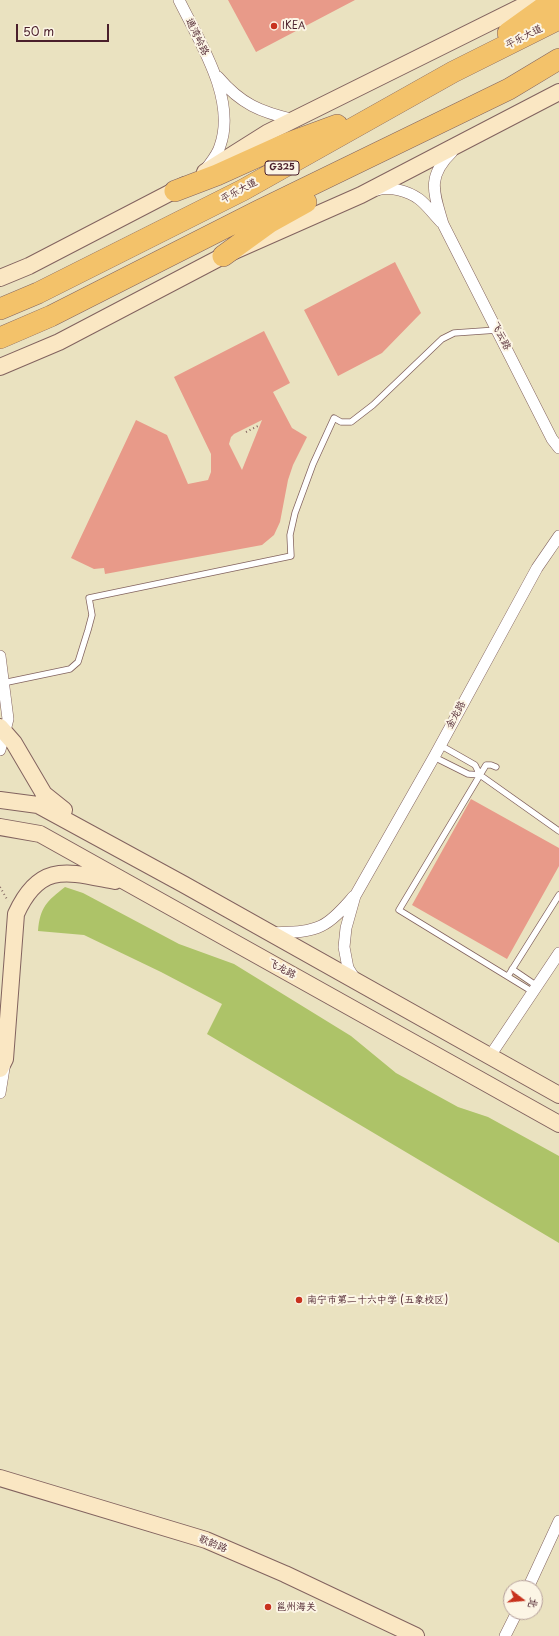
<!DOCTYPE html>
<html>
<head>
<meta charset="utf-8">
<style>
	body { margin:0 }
	#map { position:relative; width:559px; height:1636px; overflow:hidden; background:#eae2c0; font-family:"Playpen Sans","LXGW WenKai TC",sans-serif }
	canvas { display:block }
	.north { position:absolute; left:503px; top:1580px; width:40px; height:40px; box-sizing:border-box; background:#fcf5e5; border:1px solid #b59f9b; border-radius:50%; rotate:106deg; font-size:11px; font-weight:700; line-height:16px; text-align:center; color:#4a1f2b }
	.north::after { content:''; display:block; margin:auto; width:14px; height:18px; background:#c8321e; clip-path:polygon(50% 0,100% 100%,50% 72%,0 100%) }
	.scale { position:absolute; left:16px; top:24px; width:93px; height:18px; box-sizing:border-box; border:2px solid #4a1f2b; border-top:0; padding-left:5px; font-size:12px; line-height:14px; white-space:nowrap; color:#4a1f2b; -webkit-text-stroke:3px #fcf5e5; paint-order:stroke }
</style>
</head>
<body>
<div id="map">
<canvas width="559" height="1636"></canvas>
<div class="north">北</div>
<div class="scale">50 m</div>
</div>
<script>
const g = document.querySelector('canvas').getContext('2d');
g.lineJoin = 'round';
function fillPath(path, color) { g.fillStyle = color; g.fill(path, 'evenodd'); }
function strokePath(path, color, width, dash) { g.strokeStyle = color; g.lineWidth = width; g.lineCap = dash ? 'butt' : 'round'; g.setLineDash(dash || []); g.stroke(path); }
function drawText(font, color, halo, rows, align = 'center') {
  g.font = font + ' "Playpen Sans","LXGW WenKai TC",sans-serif'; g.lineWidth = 4; g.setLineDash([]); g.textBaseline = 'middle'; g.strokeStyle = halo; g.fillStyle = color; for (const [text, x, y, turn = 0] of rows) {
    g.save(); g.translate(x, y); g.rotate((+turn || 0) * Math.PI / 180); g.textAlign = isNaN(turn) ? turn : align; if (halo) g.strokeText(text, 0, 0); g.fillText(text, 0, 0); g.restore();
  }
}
fillPath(new Path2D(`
	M65,887l18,6 96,51 55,20 117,72 45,37 62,34 30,10 71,39v87l-352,-209 15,-30 -61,-32 -77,-37 -46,-4c2,-24 9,-30 27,-44z`), '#adc368');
fillPath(new Path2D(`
	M228,0h127l-99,52z
	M395,262l26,51 -39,40 -44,23 -34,-66z
	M264,331l26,52 -17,9 19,36 15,9 -14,28 -5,15 -8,42 -6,13 -12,10 -157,29 -1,-6 -10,1 -23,-11 65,-138 31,15 21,49 20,-4 3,-8v-18l-37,-77zM262,420l-20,50 -13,-26 2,-7 3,-3z
	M471,799l88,49v18l-52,93 -95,-54z`), '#e89a89');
const lane = new Path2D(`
	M3,683l67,-14 8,-7 10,-32 4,-15 -3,-17 202,-42 -1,-21 5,-22 18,-49 21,-46 7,4h10l22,-17 69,-66 12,-6 43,-3
	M440,745l35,20 5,10 79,56
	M434,757l34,17 12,1
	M496,767l-5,-2h-5l-87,145 134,82
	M512,969l25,17
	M508,976l51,-81`);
const street = new Path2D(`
	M179,0c20,41 58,99 41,146 -2,8 -9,16 -14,23
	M218,77c23,27 42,35 77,43
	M452,152c-26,25 -18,41 -9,72l109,215 7,9
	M377,190c13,-4 31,1 42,9 8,6 15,16 22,23
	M0,656l8,63 -8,31
	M272,933c16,-1 34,0 49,-7 13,-6 24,-20 33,-30
	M355,979l-7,-11 -4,-21 2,-19 9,-32 79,-139 103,-189 22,-32
	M490,1056l69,-103
	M0,1093l5,-31
	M528,1588l31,-67
	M505,1636l12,-24`);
const secondary = new Path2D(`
	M205,172l62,-39 268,-133
	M0,278l29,-12 156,-81
	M0,367l59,-25 164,-86 138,-61 198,-103
	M0,727l14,16 30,51 20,16
	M0,800l38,5 145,79 376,211
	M0,827l40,7 519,290
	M0,1069l5,-10 11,-145c24,-53 52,-42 99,-33
	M0,1478l206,62 79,34 131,62`);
const highway = new Path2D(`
	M508,33l46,-33
	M175,191l42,-16 71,-32 49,-18
	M223,256l47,-34 36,-20
	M0,309l38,-16 205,-103 210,-118 106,-53
	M0,338l51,-22 207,-105 251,-122 50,-30`);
strokePath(lane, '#82635f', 7);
strokePath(street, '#82635f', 12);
strokePath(secondary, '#82635f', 18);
strokePath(highway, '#82635f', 22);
strokePath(new Path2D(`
	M246,432l14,-7
	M0,887l8,14`), '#82635f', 2, [1, 3]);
strokePath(lane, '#fff', 5.5);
strokePath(street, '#fff', 11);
strokePath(secondary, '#fae7c3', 16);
strokePath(highway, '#f3c26a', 21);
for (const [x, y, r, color] of [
	[274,26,4,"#c8321e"],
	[299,1300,4,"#c8321e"],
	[268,1607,4,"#c8321e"]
]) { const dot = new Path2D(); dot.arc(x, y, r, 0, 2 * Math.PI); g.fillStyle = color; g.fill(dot); strokePath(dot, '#fcf5e5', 1.5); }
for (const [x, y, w] of [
	[282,168,34]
]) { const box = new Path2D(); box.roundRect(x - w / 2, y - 7, w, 14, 3); g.fillStyle = '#fcf5e5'; g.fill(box); strokePath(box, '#4a1f2b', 1); }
drawText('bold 9px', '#4a1f2b', null, [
	["G325",282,168]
]);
drawText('10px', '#4a1f2b', '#fcf5e5', [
	["IKEA",282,26],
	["南宁市第二十六中学 (五象校区)",307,1300],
	["邕州海关",276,1607]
], 'left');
drawText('10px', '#4a1f2b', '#fcf5e5', [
	["通湾岭路",197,37,64],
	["平乐大道",524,37,-27],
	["平乐大道",239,191,-28],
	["飞云路",501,336,63],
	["金龙路",456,715,-61],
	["飞龙路",282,969,29],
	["歌韵路",213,1544,22]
]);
</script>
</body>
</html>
